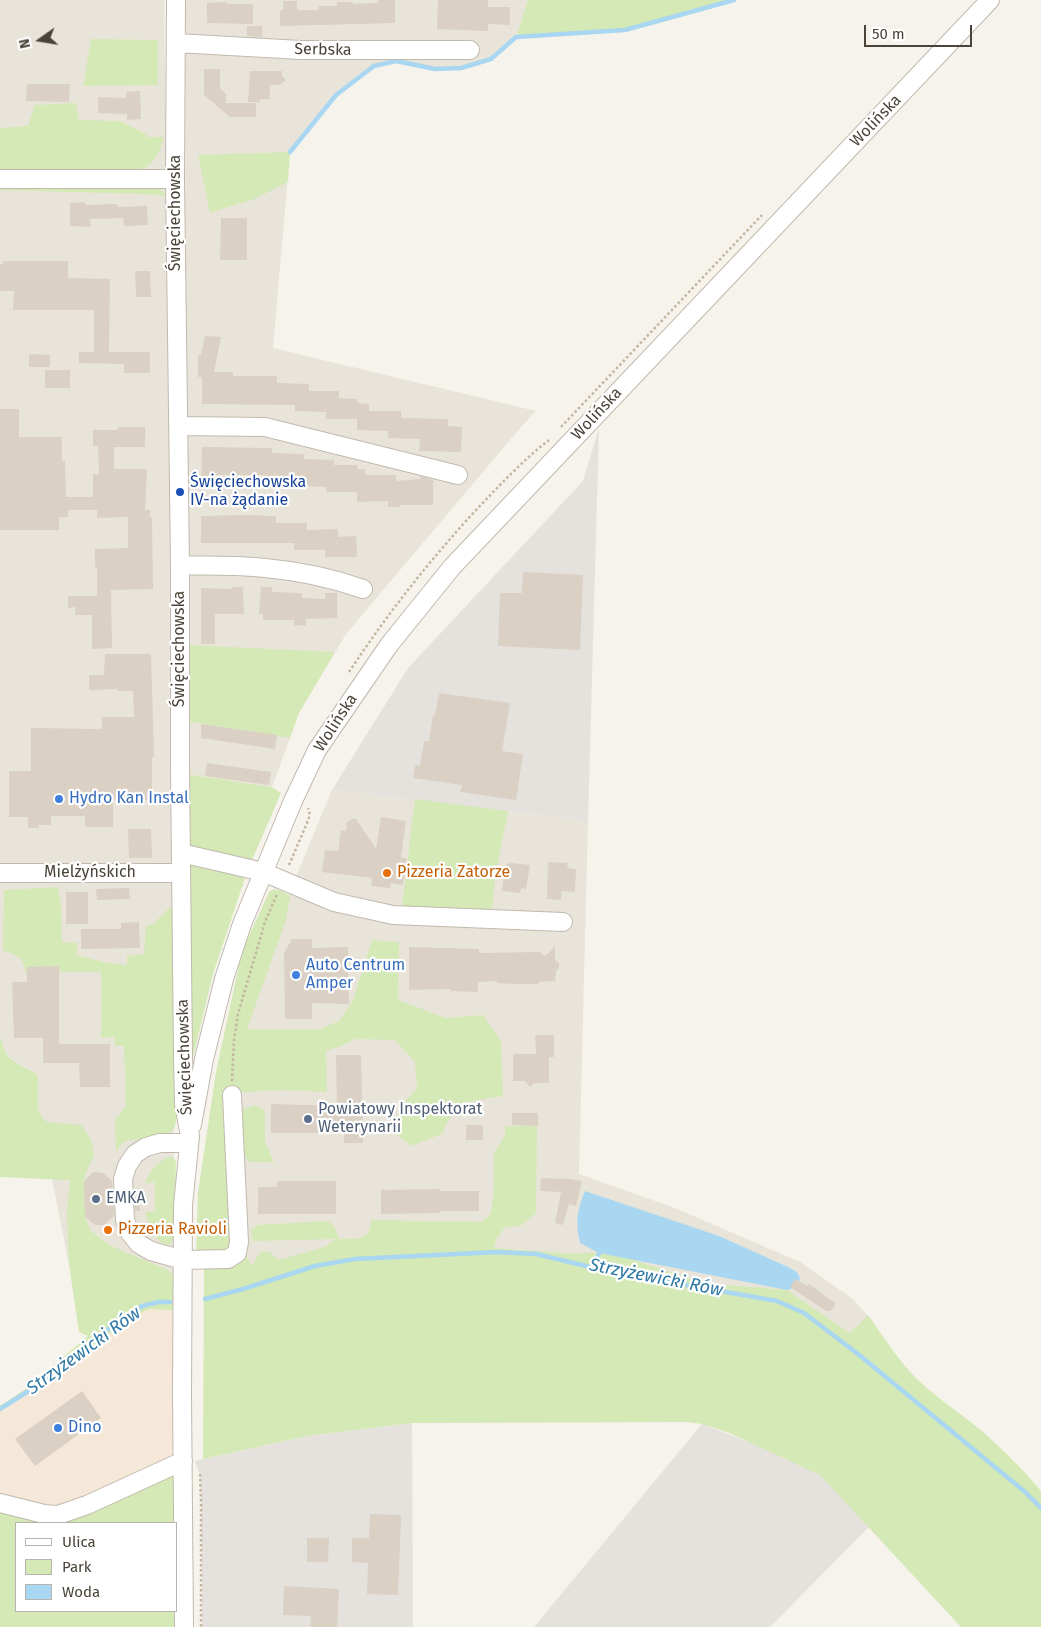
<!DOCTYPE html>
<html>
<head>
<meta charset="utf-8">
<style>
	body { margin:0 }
	#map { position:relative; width:1041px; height:1627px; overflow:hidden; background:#f6f2ec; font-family:"Fira Sans",sans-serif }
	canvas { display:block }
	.legend { position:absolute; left:15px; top:1522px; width:162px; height:90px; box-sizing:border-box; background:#fff; border:1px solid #b7b4b0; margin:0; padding:6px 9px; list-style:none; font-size:15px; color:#4a4339 }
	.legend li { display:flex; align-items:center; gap:10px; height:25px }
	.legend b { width:25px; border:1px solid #b7b4b0 }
	.north { position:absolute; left:15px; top:15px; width:50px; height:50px; -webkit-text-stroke:4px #fff; paint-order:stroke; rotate:257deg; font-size:14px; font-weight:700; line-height:20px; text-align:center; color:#4a4339 }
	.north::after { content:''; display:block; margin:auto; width:18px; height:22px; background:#4a4339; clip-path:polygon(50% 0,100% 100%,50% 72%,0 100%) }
	.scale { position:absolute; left:864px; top:25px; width:108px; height:22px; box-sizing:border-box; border:2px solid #4a4339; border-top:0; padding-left:6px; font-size:15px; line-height:18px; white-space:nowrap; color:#4a4339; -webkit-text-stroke:4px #fff; paint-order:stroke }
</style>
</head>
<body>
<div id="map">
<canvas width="1041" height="1627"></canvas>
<ul class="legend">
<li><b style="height:6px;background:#fff"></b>Ulica</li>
<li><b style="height:14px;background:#d4e9b5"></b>Park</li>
<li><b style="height:14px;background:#a9d7f1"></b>Woda</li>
</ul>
<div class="north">N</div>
<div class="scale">50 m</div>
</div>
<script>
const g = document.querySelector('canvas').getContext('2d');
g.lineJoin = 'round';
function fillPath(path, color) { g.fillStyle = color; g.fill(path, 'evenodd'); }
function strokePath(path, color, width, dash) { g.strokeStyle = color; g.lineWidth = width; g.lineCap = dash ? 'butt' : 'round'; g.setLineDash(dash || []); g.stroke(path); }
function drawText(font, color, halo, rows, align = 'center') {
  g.font = font + ' "Fira Sans",sans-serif'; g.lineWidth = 4.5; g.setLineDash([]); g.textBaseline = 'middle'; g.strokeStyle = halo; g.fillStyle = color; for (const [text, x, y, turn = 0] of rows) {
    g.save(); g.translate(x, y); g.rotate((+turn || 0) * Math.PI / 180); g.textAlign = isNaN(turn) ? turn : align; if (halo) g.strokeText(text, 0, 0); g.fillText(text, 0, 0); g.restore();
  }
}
fillPath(new Path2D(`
	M0,0h164l9,558 1,726 -105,-20 -31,-154 -3,-10 -1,-28 -17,-9 -6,-5 -6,-6 -5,-15z
	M185,0h343l-12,37 -25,22 -30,9 -26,1 -39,-8 -22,5 -38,29 -46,57 -17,196 263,63 -15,16 -175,207 -47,79 -27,74 -86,-13z
	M332,790l256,31 -9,353 96,34 125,54 53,37 15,17 -17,17 -252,-80h-36l-291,12 -29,3 -11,-175 11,-60 44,-135z`), '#e9e4da');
fillPath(new Path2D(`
	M149,1309l33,2 1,150 -114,51 -64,-13 -5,-7v-82l22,-12 108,-79z`), '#f6e8d8');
fillPath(new Path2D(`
	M599,428l-11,393 -256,-31 76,-122 175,-187z
	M412,1423l1,204h-211l-1,-126 -1,-26 -5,-14 112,-25z
	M702,1424l71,27 48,23 49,52 -100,101h-236z`), '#e5e1dd');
fillPath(new Path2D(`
	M528,0h206l-109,30 -109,7z
	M91,39l67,1v45l-75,1z
	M76,103l3,17 41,1 26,13 1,3h17c-5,17 -10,30 -29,34l-135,-1v-42l28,-2 7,-21z
	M290,152l-2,30 -34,17 -44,14 -12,-58z
	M152,186l8,2 6,8 -24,-2 -142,-4v-3l103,2z
	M186,645l149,7 -36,61 -9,25 -104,-17z
	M186,774l86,13 9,6 -33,76 -35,105 -25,104z
	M415,799l93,12 -12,60 -5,48 -90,-4z
	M58,887l3,17 1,38 15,1v12l30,8 20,2v-9l17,-2 2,-28 7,-2 17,-17 7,4 1,203 -4,15 -8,7 -35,4 -8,2 -7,10 -1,-32 11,-14 -2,-60h-9l-1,-9 -13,1v-66h-42l-1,-6 -31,1v9l-6,-18 -18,-8 1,-60z
	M274,889l10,3 6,4 -4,24 -39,109h73l19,-8 14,-21 19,-60 27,2 -1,58 48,18 37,-3 18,26 2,55 -42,7 -14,20 -5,11 -31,12 -14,-11 2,-27 18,-20 -2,-26 -20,-22 -40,-1 -14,7 -15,5 1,41 -45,-2 -50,3 2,133 -6,26 -32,2 2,-61 18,-121 26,-121 27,-59z
	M0,1037l5,15 4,5 9,7 16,8 4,4v34l4,7 5,5 34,3 10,15 3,15 -8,18 -2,9 1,35 6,14 20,15 57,24 9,9 5,32 -33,-2 -19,10 -108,79 -22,13v-5l24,-16 64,-54 -9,-4 -10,-68 -2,-52 3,-32 -70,-3z
	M255,1105l10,5v32l9,20h-25l-6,-8 -2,-44z
	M505,1126h32l-1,87 -14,12 -18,3 -8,12 -2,8 69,5h36l28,5 77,25 83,7 63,43 18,-18c14,20 27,40 43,58 21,22 48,39 71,58 21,19 41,38 59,60v136h-80l-141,-152 -93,-43 -25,-8 -15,-2 -275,1 -105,13 -104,23 1,-190 40,-20 4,10 4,7 8,-14h9l10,8 48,-14 4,-4 6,-3 -84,2 -2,-10 6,-6 70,-4c8,4 10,9 12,18 17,-1 32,3 32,-19l111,2 9,-9 3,-25v-35l11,-18z
	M167,1157h6l3,5 -2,79 -6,4c-16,-4 -18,-19 -23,-33l10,-1v-29l-10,2c4,-13 12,-20 22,-27z
	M175,1464v59h-159v88h159v16h-175v-124l44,11z`), '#d4e9b5');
fillPath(new Path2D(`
	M585,1191l134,45 69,31 9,5 3,6c-2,8 -6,10 -13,12l-188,-37 -19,-10c-5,-21 -3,-32 5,-52z`), '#a9d7f1');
strokePath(new Path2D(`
	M290,152l46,-57 38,-29 22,-5 39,8 26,-1 30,-9 25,-22 109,-7 109,-30
	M594,1267l5,-14
	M205,1299l38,-10 72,-23 40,-7 142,-7 39,2 71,17 170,30 27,12 54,41 166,137 17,17
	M0,1409l27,-17 93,-72 22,-14 17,-4h11`), '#a9d7f1', 4.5);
fillPath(new Path2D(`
	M378,0h17v23l-115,3v-16h3v-9h14v9h22v-4h18v-4h16v2l25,-1z
	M438,0h50v7h22v18l-22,-1v7l-51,-2z
	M227,2v2h26v20l-46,-1v-20z
	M247,26h15v11l-15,-1z
	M204,69h16v20l6,5v9h30v14h-26l-26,-22z
	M250,71h32v5l4,4 -7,5h-9v14h-10v3h-12z
	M27,84h43l-1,18 -43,-1z
	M140,91l1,28 -14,1v-6l-29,-1v-16l28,1v-6z
	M85,202v3l32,-1v3l30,-1 1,19 -24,1 -1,-8 -33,1 1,8 -21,-1v-23z
	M221,218h26v42h-27z
	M3,261h65v17l42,1 -1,73h41v21h-26v-9l-45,-1v-11h15v-42h-81l1,-19h-14v-27h3z
	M135,271h15l1,26h-15z
	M205,336l16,1 -7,35h19v4h44v7l32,1v7h30v7l18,1v4l12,1v7h32v7l47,1v7l14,1 -1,25 -42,-1 1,-12 -32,-1v-7l-31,-1v-11h-31v-7l-31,-1v-6l-93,-1v-27h-4v-22h3z
	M29,354l21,1v12h-21z
	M45,370h25v18h-25z
	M0,409h19v28h43v24h3l1,36h27v-23h6l-1,-28h-5v-16h25v-3h27v20h-31v22h33l-2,41h5v8l2,-1 1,72 -42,1 1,58 -20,1v-34h-17v-8l-7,1v-12h29v-29h-2v-18l33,-1v-31l-31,1v-8h-29v7h-9v13h-59z
	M202,447l70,1v5l32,1v5l30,1v5h24l-1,4h8v6h31v6l24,-2v-3l13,4v25h-33v2h-12v-6l-31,1v-10h-31v-5l-31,-1v-5l-31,-1v-5h-50v14h-13z
	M244,515l32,1v7h31v7l31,-1v8l18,-1 1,21h-32v-7h-31v-7h-93v-27z
	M523,572l60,3 -3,75 -82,-4 2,-53h22z
	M232,587h11l1,27h-29v30h-14v-56l31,1z
	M261,587h11v5l30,1v5l23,1v-6h12v25l-31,1v7l-12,-1v-5h-31v-6h-4z
	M105,654h46l3,103h-2v43h-39v27h-28v-11h-34v9h-12v3h-11v-11h-19v-46h22v-43l71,1v-12h32l-1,-26h-15v-2l-29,1v-15h15z
	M439,693l71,10 -8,48 21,3 -7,46 -56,-8 2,-7 -49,-7 2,-13 5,1 4,-25h5l4,-26h2z
	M201,724l76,11 -2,14 -74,-11z
	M207,763l64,9 -2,13 -64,-9z
	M381,817l25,4 -5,36 6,2 -4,26 -12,-2 -1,5 -19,-2 1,-8 -50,-6 3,-22 13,1 3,-21 5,1 1,-9 5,-3h4l20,30z
	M128,829h23l1,29h-23z
	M548,862l20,1 -1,5 9,1 -1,23 -13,-1 -1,9 -14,-1z
	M512,863l18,2 -4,24 -5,-1 -1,5 -18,-2 3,-24 2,-3z
	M129,888l1,11 -33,1 -1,-11z
	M66,892h22v32h-22z
	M139,922l1,26 -59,1v-20h40v-6z
	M292,939h20v9l36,-1 1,57 -37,-1v16h-27l-1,-66z
	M409,947l70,2v4l61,-1 5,4 10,-9v13l4,3v5l-3,3 -1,10 -16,1v2h-23l-18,-1 -2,-2 -18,1v10l-28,-1v-2l-41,1z
	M59,966v78h51v43h-30l-1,-24h-36v-25h-29l-2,-56h15v-15z
	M535,1035h19v22h-5v26h-15l-4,4 -5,-6h-12v-27h23z
	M336,1055h25l2,88h-19v-10h-73v-29l66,2z
	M512,1113h26v13l-26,-1z
	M466,1125h17v15h-17z
	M93,1172l10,1 9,8 2,35 -10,9h-9l-10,-8 -1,-35z
	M541,1178l23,1v-1l18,3 -6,25 -7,-2 -6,21 -8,-2 6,-31 -21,-1z
	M277,1181h59v33h-78v-27h19z
	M139,1188l1,23h-5l-1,-22z
	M440,1189v2h39v20h-39v2l-59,1v-24z
	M795,1279l12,7 2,-2 14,10v1l13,8 -5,8h-5l-36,-24z
	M82,1391l19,27 -66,48 -20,-27z
	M370,1514l31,1 -3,80 -31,-1 1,-31 -16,-1v-24h17z
	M307,1538h22l-1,24h-21z
	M284,1586l55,3 -2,38h-27l1,-11 -28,-1z`), '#dad0c4');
const minor = new Path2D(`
	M176,0l-1,179 5,386v203l3,288 1,48 6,32 -7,69 -1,190 2,232
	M176,43l125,7h169
	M0,179h175
	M179,426l86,1 193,48
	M180,565c29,1 57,0 85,3 33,3 67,10 98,21
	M181,853l82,19 71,30 59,13 170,7
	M0,873h181
	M192,1125l12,-66 20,-80 18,-55 51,-123 24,-51 72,-105 63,-78 538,-567
	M189,1143h-29l-14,4 -11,7 -8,12 -4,13 2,41 5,13 9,11 12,7 32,9 45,-1 9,-6 2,-11 -7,-147
	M0,1503l44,11 14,1 29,-10 96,-44`);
strokePath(minor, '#c1b9ae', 20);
strokePath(new Path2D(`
	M561,427l201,-212
	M349,672c39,-59 80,-111 128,-163 23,-24 46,-49 72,-69
	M289,865l18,-42 3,-8 -2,-7
	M232,1081l2,-41 4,-26 27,-92 12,-28
	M200,1474l1,27v126`), '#c3b59f', 2.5, [2.5, 2.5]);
strokePath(minor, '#fff', 18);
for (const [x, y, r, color] of [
	[180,492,5,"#1a4fb4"],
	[59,799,5,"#3f7fe0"],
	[387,873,5,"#e8710a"],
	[296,975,5,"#3f7fe0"],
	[308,1119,5,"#5c6f8a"],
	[96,1199,5,"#5c6f8a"],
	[108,1230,5,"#e8710a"],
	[58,1428,5,"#3f7fe0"]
]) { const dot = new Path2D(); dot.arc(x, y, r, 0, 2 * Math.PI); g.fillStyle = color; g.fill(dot); strokePath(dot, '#fff', 2); }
drawText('16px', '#4a4339', '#fff', [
	["Serbska",323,50,1],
	["Wolińska",876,121,-46],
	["Święciechowska",176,213,-90],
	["Wolińska",597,414,-47],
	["Święciechowska",180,649,-90],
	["Wolińska",336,723,-57],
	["Mielżyńskich",90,873],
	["Święciechowska",185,1057,-92]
]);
drawText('16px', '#164399', '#fff', [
	["Święciechowska",190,483],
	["IV-na żądanie",190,501]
], 'left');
drawText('16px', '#366cbe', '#fff', [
	["Hydro Kan Instal",69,799],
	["Auto Centrum",306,966],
	["Amper",306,984],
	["Dino",68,1428]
], 'left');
drawText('16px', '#c56008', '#fff', [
	["Pizzeria Zatorze",397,873],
	["Pizzeria Ravioli",118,1230]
], 'left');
drawText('16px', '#4e5e75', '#fff', [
	["Powiatowy Inspektorat",318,1110],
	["Weterynarii",318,1128],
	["EMKA",106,1199]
], 'left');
drawText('italic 18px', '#2e79a6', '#fff', [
	["Strzyżewicki Rów",656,1278,11],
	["Strzyżewicki Rów",84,1351,-36]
]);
</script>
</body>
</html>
